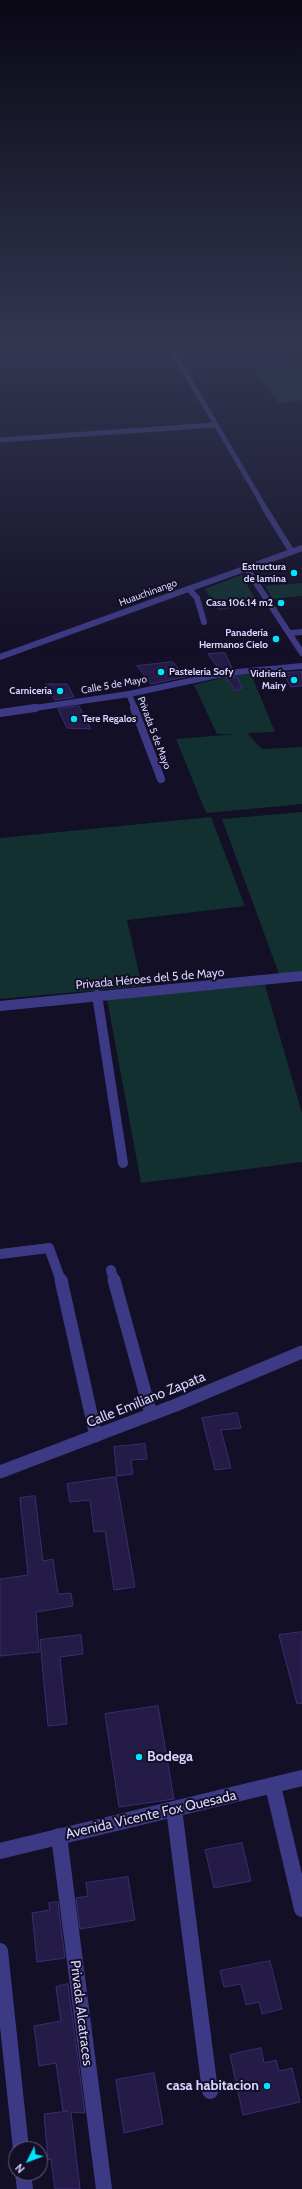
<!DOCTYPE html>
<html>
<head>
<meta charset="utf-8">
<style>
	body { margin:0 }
	#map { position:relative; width:302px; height:2189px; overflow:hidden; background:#130f26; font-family:Cabin,sans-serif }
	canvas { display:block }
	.north { position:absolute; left:8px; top:2141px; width:40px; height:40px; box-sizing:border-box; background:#130f26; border:1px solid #625e7d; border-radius:50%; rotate:228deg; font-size:11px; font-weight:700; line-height:16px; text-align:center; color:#d9d4ff }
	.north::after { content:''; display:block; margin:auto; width:14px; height:18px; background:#00e5ff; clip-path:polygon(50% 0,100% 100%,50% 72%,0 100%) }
</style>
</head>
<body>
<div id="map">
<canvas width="302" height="2189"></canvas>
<div class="north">N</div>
</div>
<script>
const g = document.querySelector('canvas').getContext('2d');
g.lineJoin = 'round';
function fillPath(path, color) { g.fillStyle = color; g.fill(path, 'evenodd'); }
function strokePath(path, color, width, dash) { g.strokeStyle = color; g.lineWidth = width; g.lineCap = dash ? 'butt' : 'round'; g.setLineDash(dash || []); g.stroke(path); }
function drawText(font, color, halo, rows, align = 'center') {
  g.font = font + ' Cabin,sans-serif'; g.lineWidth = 4; g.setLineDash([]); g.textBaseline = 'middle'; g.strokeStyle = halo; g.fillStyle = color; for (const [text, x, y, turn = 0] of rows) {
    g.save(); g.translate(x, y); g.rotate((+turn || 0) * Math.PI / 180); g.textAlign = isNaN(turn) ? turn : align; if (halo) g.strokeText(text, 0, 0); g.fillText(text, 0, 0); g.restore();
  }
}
fillPath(new Path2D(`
	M302,362v39l-23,2 -28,-38z
	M242,575l16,30 -40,5 -13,-21z
	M302,583v13l-29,3 -8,-13z
	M251,674l24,58 -28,1 15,16 40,-2v57l-96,9 -30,-74 60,-5h-19l-23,-49 35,-9z
	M302,812v160l-23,2 -57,-155z
	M211,817l34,89 -118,14 15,66 -142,13v-161z
	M265,985l37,128v49l-161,21 -34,-184z`), '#12302f');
const building = new Path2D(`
	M225,653l7,15 -12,2 -12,-16z
	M173,662l12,15 -34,7 -14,-18z
	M302,672v14l-11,1 -8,-14z
	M237,677l5,11 -6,3 -10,-13z
	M46,684h21l7,13 -19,3z
	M79,706l12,23 -24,-1 -9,-19z
	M237,1413l4,15 -20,2 10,38 -16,2 -13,-52z
	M145,1444l2,15 -16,1 2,14 -16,2 -3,-29z
	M116,1477l19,110 -21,3 -9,-59 -11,1 -4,-32 -20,2 -3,-18z
	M35,1496l8,65 10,-2 5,35 13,-1 2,13 -37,6 3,40 -39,4v-77l28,-4 -8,-77z
	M302,1632v71l-5,1 -18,-69z
	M81,1635l2,19 -23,3 7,67 -19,2 -8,-86z
	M158,1706l16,93 -55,8 -14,-93z
	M242,1843l9,38 -37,7 -9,-38z
	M128,1877l7,43 -55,9 -4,-31 12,-2 -2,-13z
	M58,1902l7,56 -28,4 -5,-49 18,-3 -1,-7z
	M270,1961l12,48 -20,5 -3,-12 -13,3 -5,-21 -17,3 -4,-16z
	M68,1984l17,129 -14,-1 9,77h-25l-4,-30 -3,1 -4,-46 24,-3h-5l-7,-48 -17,3 -5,-40 27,-5 -5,-34z
	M261,2048l3,15 12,-3 3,11 13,-3 8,34 -57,13 -13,-60z
	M154,2073l9,51 -39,9 -8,-53z`);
fillPath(building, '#241b47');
strokePath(building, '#3b2d73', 1);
strokePath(new Path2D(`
	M171,348l94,160
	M0,440l214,-15`), '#3d3a85', 5);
strokePath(new Path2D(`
	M264,507l28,45
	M247,569l55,84
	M189,589l8,9 7,24
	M290,633l12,-1
	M0,657l302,-109
	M129,694l6,15
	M28,709l101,-15 98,-21 75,-7`), '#3d3a85', 6);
strokePath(new Path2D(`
	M134,708l27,71
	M0,713l35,-5`), '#3d3a85', 8);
strokePath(new Path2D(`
	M97,995l26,168
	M0,1006l302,-30
	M0,1254l49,-6 12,33
	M111,1270l3,11`), '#3d3a85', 10);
strokePath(new Path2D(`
	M61,1280l35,156
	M114,1280l37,134
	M0,1472l176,-67 126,-53`), '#3d3a85', 13);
strokePath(new Path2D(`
	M273,1786l29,123
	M174,1809l36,282
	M59,1836l45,353
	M0,1851l302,-73
	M0,1951l21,198
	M23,2173l2,16`), '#3d3a85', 16);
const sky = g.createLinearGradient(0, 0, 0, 655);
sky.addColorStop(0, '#0a0815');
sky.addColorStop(0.53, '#333752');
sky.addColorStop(1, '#33375200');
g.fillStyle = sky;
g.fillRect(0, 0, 302, 655);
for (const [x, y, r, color] of [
	[294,573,4,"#00e5ff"],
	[281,603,4,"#00e5ff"],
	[276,639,4,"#00e5ff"],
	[161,672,4,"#00e5ff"],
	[294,680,4,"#00e5ff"],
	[60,691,4,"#00e5ff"],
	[74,719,4,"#00e5ff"],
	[139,1757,4,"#00e5ff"],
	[267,2086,4,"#00e5ff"]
]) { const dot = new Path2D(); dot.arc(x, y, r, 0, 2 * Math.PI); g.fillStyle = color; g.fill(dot); strokePath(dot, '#130f26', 1.5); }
drawText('bold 10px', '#d9d4ff', '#130f26', [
	["Estructura",286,567],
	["de lamina",286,579],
	["Casa 106.14 m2",273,603],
	["Panadería",268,633],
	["Hermanos Cielo",268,645],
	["Pastelería Sofy",169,672,"left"],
	["Vidriería",286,674],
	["Mairy",286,686],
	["Carnicería",52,691],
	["Tere Regalos",82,719,"left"]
], 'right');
drawText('10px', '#d9d4ff', '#130f26', [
	["Huauchinango",148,593,-20],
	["Calle 5 de Mayo",114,685,-10],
	["Privada 5 de Mayo",154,733,69]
]);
drawText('12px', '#d9d4ff', '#130f26', [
	["Privada Héroes del 5 de Mayo",150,979,-5]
]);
drawText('14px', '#d9d4ff', '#130f26', [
	["Calle Emiliano Zapata",146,1400,-22],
	["Avenida Vicente Fox Quesada",151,1815,-13],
	["Privada Alcatraces",81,2013,83]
]);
drawText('bold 14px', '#d9d4ff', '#130f26', [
	["Bodega",147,1757],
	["casa habitacion",259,2086,"right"]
], 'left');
</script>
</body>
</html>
